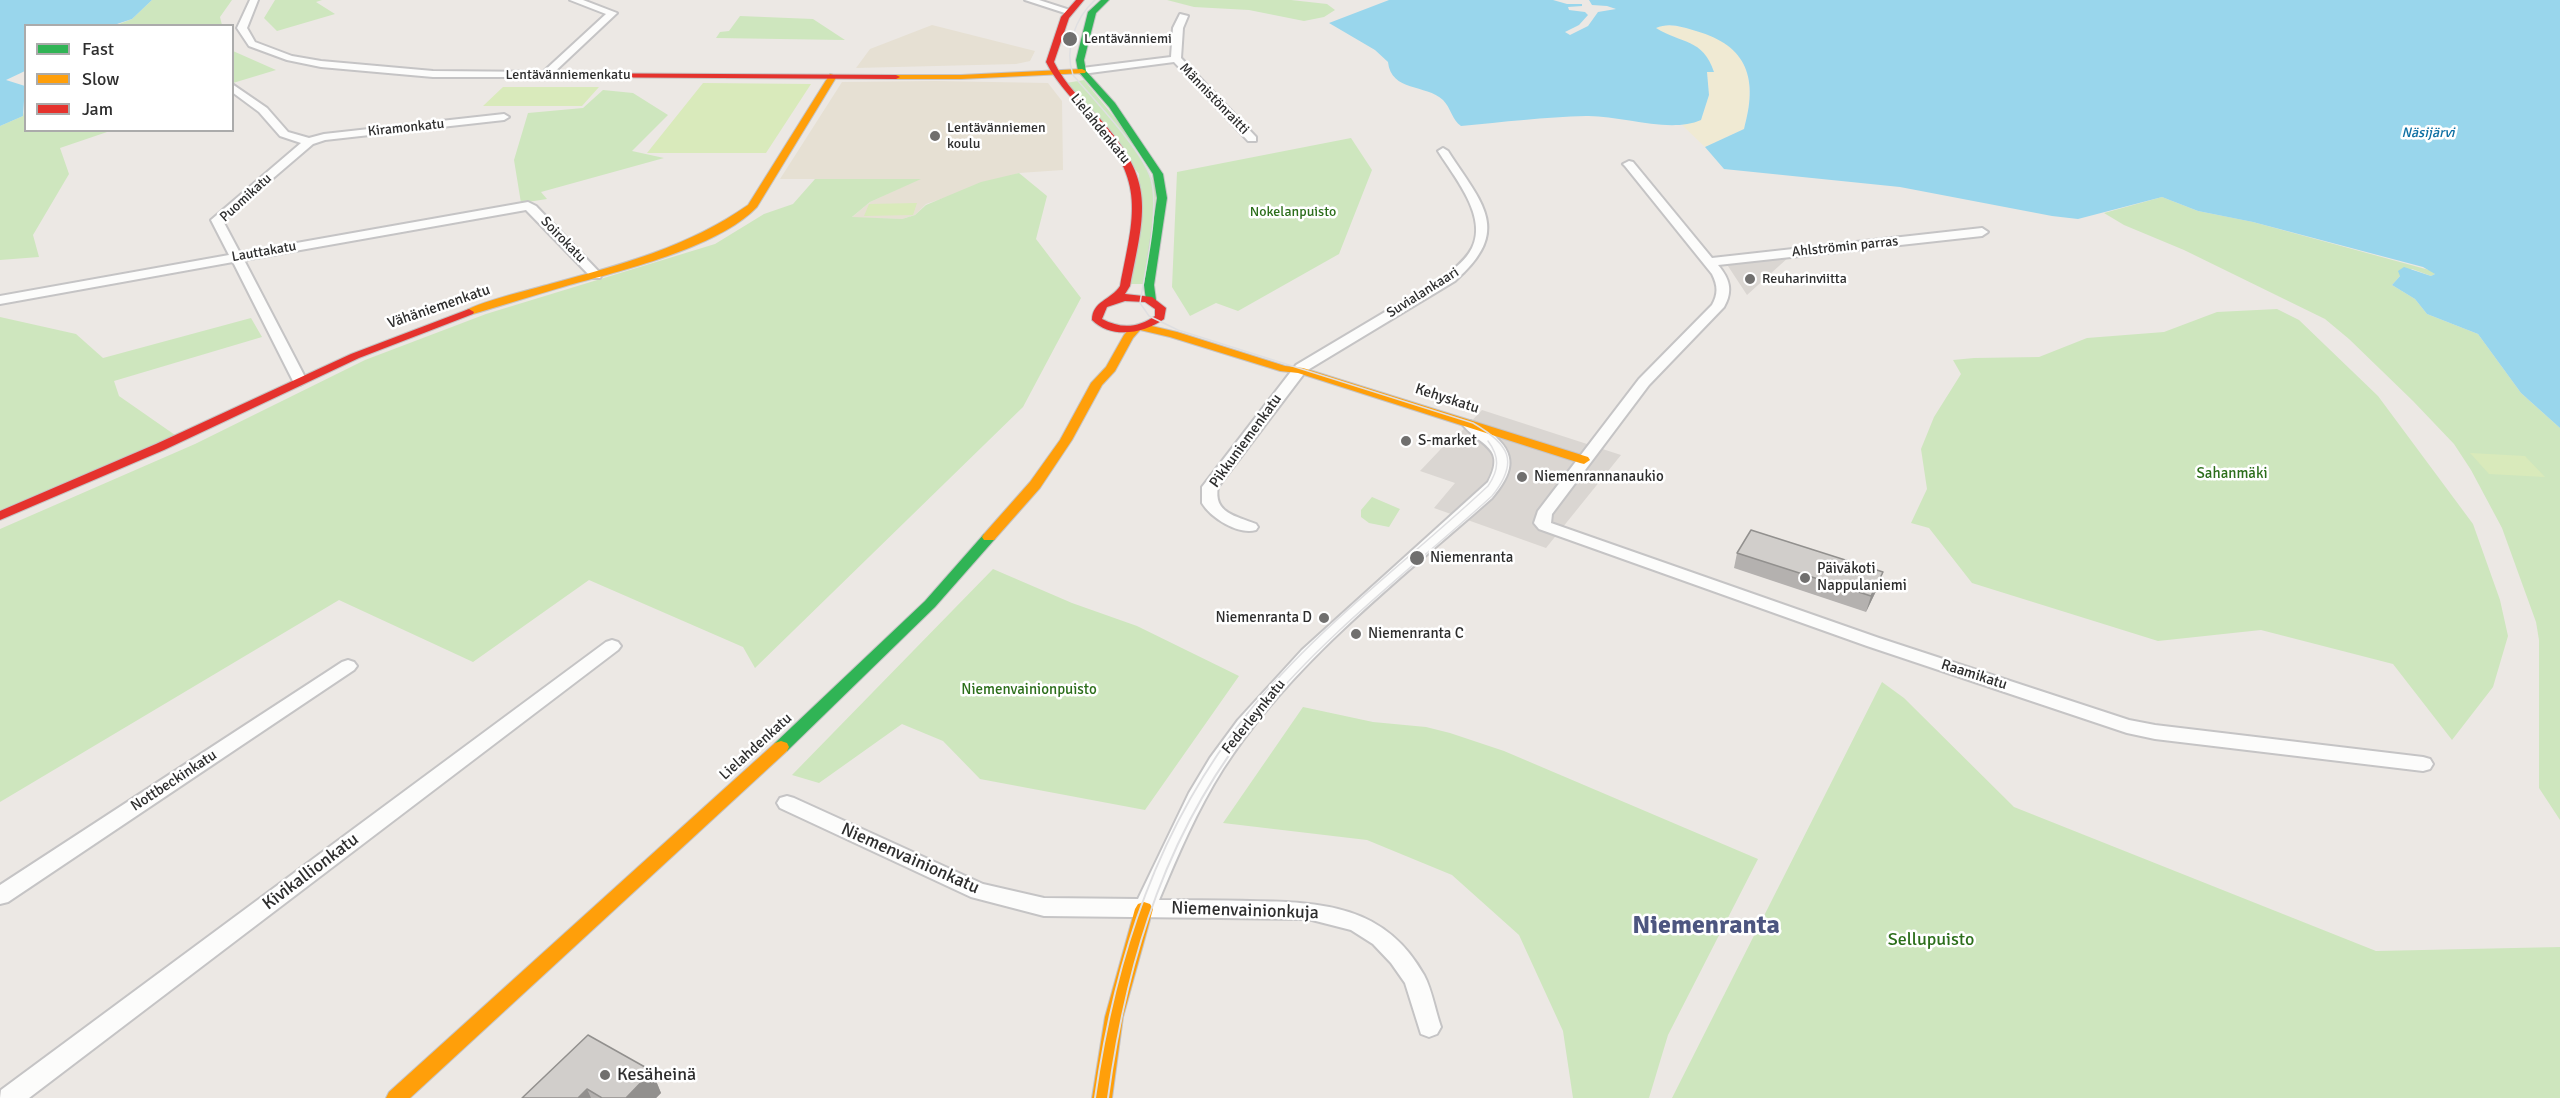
<!DOCTYPE html>
<html>
<head>
<meta charset="utf-8">
<style>
	body { margin:0 }
	#map { position:relative; width:2560px; height:1098px; overflow:hidden; background:#ece8e4; font-family:Signika,sans-serif }
	canvas { display:block }
	.legend { position:absolute; left:24px; top:24px; width:210px; height:108px; box-sizing:border-box; background:#fff; border:2px solid #ababab; margin:0; padding:8px 10px; list-style:none; font-size:18px; color:#2e2e2e }
	.legend li { display:flex; align-items:center; gap:12px; height:30px }
	.legend b { width:30px; border:2px solid #ababab }
</style>
</head>
<body>
<div id="map">
<canvas width="2560" height="1098"></canvas>
<ul class="legend">
<li><b style="height:8px;background:#30b455"></b>Fast</li>
<li><b style="height:8px;background:#ff9f0a"></b>Slow</li>
<li><b style="height:8px;background:#e5322d"></b>Jam</li>
</ul>
</div>
<script>
const g = document.querySelector('canvas').getContext('2d');
g.lineJoin = 'round';
function fillPath(path, color) { g.fillStyle = color; g.fill(path, 'evenodd'); }
function strokePath(path, color, width, dash) { g.strokeStyle = color; g.lineWidth = width; g.lineCap = dash ? 'butt' : 'round'; g.setLineDash(dash || []); g.stroke(path); }
function drawText(font, color, halo, rows, align = 'center') {
  g.font = font + ' Signika,sans-serif'; g.lineWidth = 5; g.setLineDash([]); g.textBaseline = 'middle'; g.strokeStyle = halo; g.fillStyle = color; for (const [text, x, y, turn = 0] of rows) {
    g.save(); g.translate(x, y); g.rotate((+turn || 0) * Math.PI / 180); g.textAlign = isNaN(turn) ? turn : align; if (halo) g.strokeText(text, 0, 0); g.fillText(text, 0, 0); g.restore();
  }
}
fillPath(new Path2D(`
	M932,25l103,26 -5,10 -14,3 -160,4 14,-19z
	M936,81l112,2 14,18 1,69 -44,3 -93,31 -11,11 -13,4 -51,-1 19,-16 49,-23h-139l62,-97z`), '#e6e0d3');
fillPath(new Path2D(`
	M152,0h80l-12,17 2,8 -108,1 18,-7z
	M275,0h47l-6,2 19,12 -58,17 -13,-13z
	M1167,0h124l36,4 8,6 -11,7 -20,4 -55,-11 -55,-3z
	M740,16l73,3 32,21 -129,-2 4,-6 9,-1z
	M233,51l43,19 -43,13z
	M1084,80l44,54 29,54 -12,96h-16l10,-110 -73,-91z
	M603,90l30,3 35,22 -36,36 32,7 -123,34 6,7 -26,4 -7,-43 14,-47 55,-5z
	M25,108l1,22 84,1 -50,17 9,26 -36,61 6,22 -39,3v-134l23,-10z
	M1351,138l21,32 -33,84 -101,57 -22,-8 -26,13 -18,-29 5,-115z
	M1019,173l28,23 -11,43 45,59 -58,109 -268,261 -12,-21 -154,-67 -116,82 -134,-62 -339,202v-273l195,-85 170,-84 121,-46 229,-70 49,-30 29,-10 22,-25h106l-51,23 -18,15 50,2 13,-4 11,-10 55,-23z
	M2162,197l36,14 55,11 180,49 2,3 -4,2 -19,-7 -12,7 -8,9 23,14 12,15 51,20 43,59 39,35v392l-21,-32v-148l-3,-18 -34,-94 -31,-58 -17,-26 -41,-43 -64,-62 -24,-20 -141,-69 -60,-25 -20,-12z
	M2277,309l22,11 79,76 95,128 27,76 8,36 -15,51 -41,53 -59,-76 -132,-34 -103,11 -186,-58 -43,-55 -18,-5 16,-34 -6,-40 13,-32 27,-43 -8,-14 21,-2 65,-1 48,-19 77,-6 53,-20z
	M0,317l76,17 27,24 148,-40 11,19 -148,44 5,15 56,39 -175,76z
	M1372,497l28,12 -11,18 -20,-4 -8,-6v-7z
	M993,569l79,34 65,23 102,50 -94,134 -165,-31 -37,-38 -41,-17 -83,59 -27,-8z
	M1882,682l22,16 110,109 362,144 184,-4v151h-888z
	M1303,707l70,15 53,5 24,6 54,18 254,108 -90,176 -19,63h-76l-10,-67 -44,-96 -67,-60 -85,-35 -144,-17z`), '#cee6be');
fillPath(new Path2D(`
	M1662,25c13,0 24,3 36,6 52,15 59,51 46,98l-39,18 -23,-22 19,-5 8,-25 -2,-23h7c-12,-34 -34,-28 -59,-44z`), '#f0ead3');
fillPath(new Path2D(`
	M703,83l108,1 -45,69h-119z
	M503,87h96l-17,19h-99z
	M917,203l-4,12 -49,1 5,-12z
	M2470,453l55,3 20,21 -56,-3z`), '#d9eabb');
fillPath(new Path2D(`
	M1790,256l-43,39 -21,-32z
	M1482,410l139,45 -75,93 -112,-40 21,-25 -35,-12 37,-39 3,1z`), '#dad6d2');
fillPath(new Path2D(`
	M0,0h152l-20,19 -18,6 -88,1 -1,45 -19,9 19,6 -2,30 -23,10z
	M1389,0h164l14,4h15v2l-14,1 1,3 16,2 3,3 -9,10 -14,7 5,3 18,-9 10,-14 18,-3 -9,-3 -15,-1 -3,-5h971v428l-39,-35 -43,-59 -51,-20 -12,-15 -23,-14 8,-9 -2,-5 6,-4 27,9 4,-2 -12,-7 -170,-45 -55,-11 -36,-14 -84,22 -26,-3 -152,-29 -176,-18 -19,-22 39,-18c14,-49 5,-83 -48,-98 -13,-4 -27,-9 -40,-3 25,16 47,10 58,44h-7l2,23 -8,25c-32,14 -80,-5 -115,-4 -41,1 -83,6 -125,10 -9,-6 -10,-18 -18,-26 -17,-16 -52,-8 -55,-38l-13,-12 -46,-27z`), '#99d6ec');
const street = new Path2D(`
	M250,0h8l-11,28 8,14 37,14 29,5 112,10 110,1 63,-58 -36,-14h13l34,13 -68,64h-116l-112,-10 -34,-7 -38,-14 -12,-18z
	M1025,0h14l34,11 -5,3z
	M1180,14l8,2 -5,12 -2,30 75,79v4h-8l-74,-79 -92,12 -5,-3 5,-3 89,-11 2,-29z
	M232,84l35,24 21,24 21,6 15,-4 180,-20 5,3 -5,3 -179,20 -12,4 -90,77 17,32 288,-51 8,4 66,69 -2,3h-8l-66,-68 -282,50 63,121 -7,4 -7,-4 -60,-119 -233,42v-8l229,-41 -18,-35 90,-77 -21,-7 -21,-24 -27,-20z
	M1443,148l5,3c34,53 65,79 7,130l-149,90 -88,116c-5,26 18,29 38,37l2,3 -2,3c-18,5 -45,-12 -54,-27v-16l94,-122 151,-90c9,-8 19,-15 25,-27 16,-32 -18,-71 -34,-97z
	M1629,161l4,1 79,96 270,-30 6,4 -6,4 -264,29c12,14 15,26 6,42l-75,78 -97,129 -1,9 328,115 250,82 26,5 268,32 7,2 3,5 -3,5 -7,2 -268,-32 -28,-6 -260,-87 -328,-117 -5,-6 4,-12 101,-132 73,-74c6,-11 6,-19 0,-31l-87,-108 -2,-2z
	M1470,421c8,2 15,7 21,12 28,22 21,41 1,65 -95,84 -200,164 -269,271 -26,41 -45,86 -64,131 30,0 61,0 91,1 72,1 135,4 174,74 8,15 11,35 17,52l-4,7 -8,3 -8,-3 -16,-51 -14,-20 -18,-19 -22,-14 -43,-11 -264,-3 -73,-19 -191,-89 -3,-5 3,-5 7,-2 7,2 189,86 61,14 94,1 51,-106 21,-35 28,-38 64,-70 186,-168c19,-35 -8,-36 -25,-57z
	M612,640l6,2 3,4 -3,4 -589,448h-29l1,-8 605,-448z
	M348,660l6,2 3,4 -3,4 -346,232 -8,2v-19l342,-223z`);
const fast = new Path2D(`
	M1101,0h8l-13,13 -12,47 2,11 29,32 48,71 4,24 -13,87 2,15 -5,3 -5,-3 -2,-15 13,-87 -4,-24 -44,-67 -31,-36 -2,-11 12,-48z
	M989,533l5,1 2,3 -2,3 -59,67 -148,144h-12l-2,-4 2,-4 150,-142 59,-67z`);
const slow = new Path2D(`
	M1082,69l4,2 -1,2 -124,6h-65l-4,-2 4,-2h65z
	M830,74l7,2 -80,131c-39,41 -137,64 -191,79 -31,9 -62,19 -93,28h-8l-1,-2c10,-9 69,-23 86,-28 70,-19 138,-37 198,-79z
	M1143,324l34,8 108,34 18,2 285,89 2,3 -6,4 -4,-1 -282,-90 -18,-2 -110,-34 -30,-7 -7,8 -18,33 -13,14 -30,55 -32,48 -46,52h-10l-2,-3 2,-3 46,-52 30,-42 31,-57 15,-16 18,-32 7,-8z
	M781,741l6,2 2,4 -2,4 -377,347h-24l3,-6 386,-349z
	M1144,902l6,2 3,5 -30,108 -11,81h-20l13,-81 30,-108 3,-5z`);
const jam = new Path2D(`
	M1076,0h8l-15,18 -15,44c11,23 29,39 46,57 56,63 45,91 30,167l-5,8 27,3 14,11 -2,11c-21,15 -53,20 -72,1 0,-19 19,-20 28,-34 14,-72 26,-103 -26,-163 -17,-20 -36,-37 -48,-61l15,-45zM1125,301l20,1 10,7v7c-17,12 -34,13 -53,3l5,-12z
	M543,73l353,2 4,2 -4,2 -350,-2h-3z
	M469,309l5,3 -1,2 -114,44 -195,92 -164,70v-9l156,-67 195,-90z`);
strokePath(street, '#c5c4c5', 4);
strokePath(fast, '#c5c4c5', 2);
strokePath(slow, '#c5c4c5', 2);
strokePath(jam, '#c5c4c5', 2);
fillPath(street, '#fcfcfb');
fillPath(fast, '#30b455');
fillPath(slow, '#ff9f0a');
fillPath(jam, '#e5322d');
strokePath(new Path2D(`
	M1095,0c-20,18 -31,49 -22,75 20,24 70,76 78,104 9,31 -6,91 -11,124l9,13 29,14 295,93c36,21 47,38 19,73 -78,71 -165,136 -232,218
	M1247,714c69,-86 161,-153 241,-228 11,-16 12,-29 0,-45`), '#dfdfe1', 1.5);
strokePath(new Path2D(`
	M1095,1098c20,-141 63,-272 153,-385
	M1108,1098c19,-142 60,-273 153,-385`), '#dfdfe1', 2);
fillPath(new Path2D(`
	M1737,553l146,19 -5,15 -12,25 -132,-44z
	M652,1071l9,22 -5,5h-134z`), '#b4b1af');
fillPath(new Path2D(`
	M1883,572l-5,15 -12,25 5,-16z
	M652,1071l9,22 -5,5h-30z
	M587,1089l4,9h-13z`), '#92908e');
const building = new Path2D(`
	M1751,530l132,42 -12,24 -134,-43z
	M588,1035l64,36 -26,27h-24l-15,-9 -9,9h-56z`);
fillPath(building, '#d1cecb');
strokePath(building, '#92908e', 1.5);
for (const [x, y, r, color] of [
	[1070,39,8,"#706f6e"],
	[935,136,6,"#706f6e"],
	[1750,279,6,"#706f6e"],
	[1406,441,6,"#706f6e"],
	[1522,477,6,"#706f6e"],
	[1417,558,8,"#706f6e"],
	[1805,578,6,"#706f6e"],
	[1324,618,6,"#706f6e"],
	[1356,634,6,"#706f6e"],
	[605,1075,6,"#706f6e"]
]) { const dot = new Path2D(); dot.arc(x, y, r, 0, 2 * Math.PI); g.fillStyle = color; g.fill(dot); strokePath(dot, '#fff', 2); }
drawText('14px', '#2e2e2e', '#fff', [
	["Lentävänniemi",1084,39],
	["Lentävänniemen",947,128],
	["koulu",947,144],
	["Reuharinviitta",1762,279]
], 'left');
drawText('14px', '#2e2e2e', '#fff', [
	["Lentävänniemenkatu",568,75],
	["Männistönraitti",1214,99,46],
	["Kiramonkatu",406,128,-6],
	["Lielahdenkatu",1100,129,51],
	["Puomikatu",246,198,-42],
	["Soirokatu",563,240,46],
	["Ahlströmin parras",1845,247,-6],
	["Lauttakatu",264,252,-10],
	["Suvialankaari",1423,293,-32]
]);
drawText('italic 14px', '#0d6fa3', '#fff', [
	["Näsijärvi",2428,133]
]);
drawText('14px', '#2c6e1b', '#fff', [
	["Nokelanpuisto",1293,212]
]);
drawText('15px', '#2e2e2e', '#fff', [
	["Vähäniemenkatu",439,307,-19],
	["Kehyskatu",1447,399,18],
	["Pikkuniemenkatu",1246,441,-54],
	["Raamikatu",1974,675,18],
	["Federleynkatu",1254,717,-51],
	["Lielahdenkatu",756,747,-42],
	["Nottbeckinkatu",174,781,-33]
]);
drawText('15px', '#2e2e2e', '#fff', [
	["S-market",1418,441],
	["Niemenrannanaukio",1534,477],
	["Niemenranta",1430,558],
	["Päiväkoti",1817,569],
	["Nappulaniemi",1817,586],
	["Niemenranta D",1312,618,"right"],
	["Niemenranta C",1368,634]
], 'left');
drawText('15px', '#2c6e1b', '#fff', [
	["Sahanmäki",2232,474],
	["Niemenvainionpuisto",1029,690]
]);
drawText('18px', '#2e2e2e', '#fff', [
	["Niemenvainionkatu",910,859,24],
	["Kivikallionkatu",311,872,-37],
	["Niemenvainionkuja",1245,911,2]
]);
drawText('18px', '#2c6e1b', '#fff', [
	["Sellupuisto",1931,940]
]);
drawText('18px', '#2e2e2e', '#fff', [
	["Kesäheinä",617,1075]
], 'left');
drawText('bold 26px', '#4d5680', '#fff', [
	["Niemenranta",1706,926]
]);
</script>
</body>
</html>
